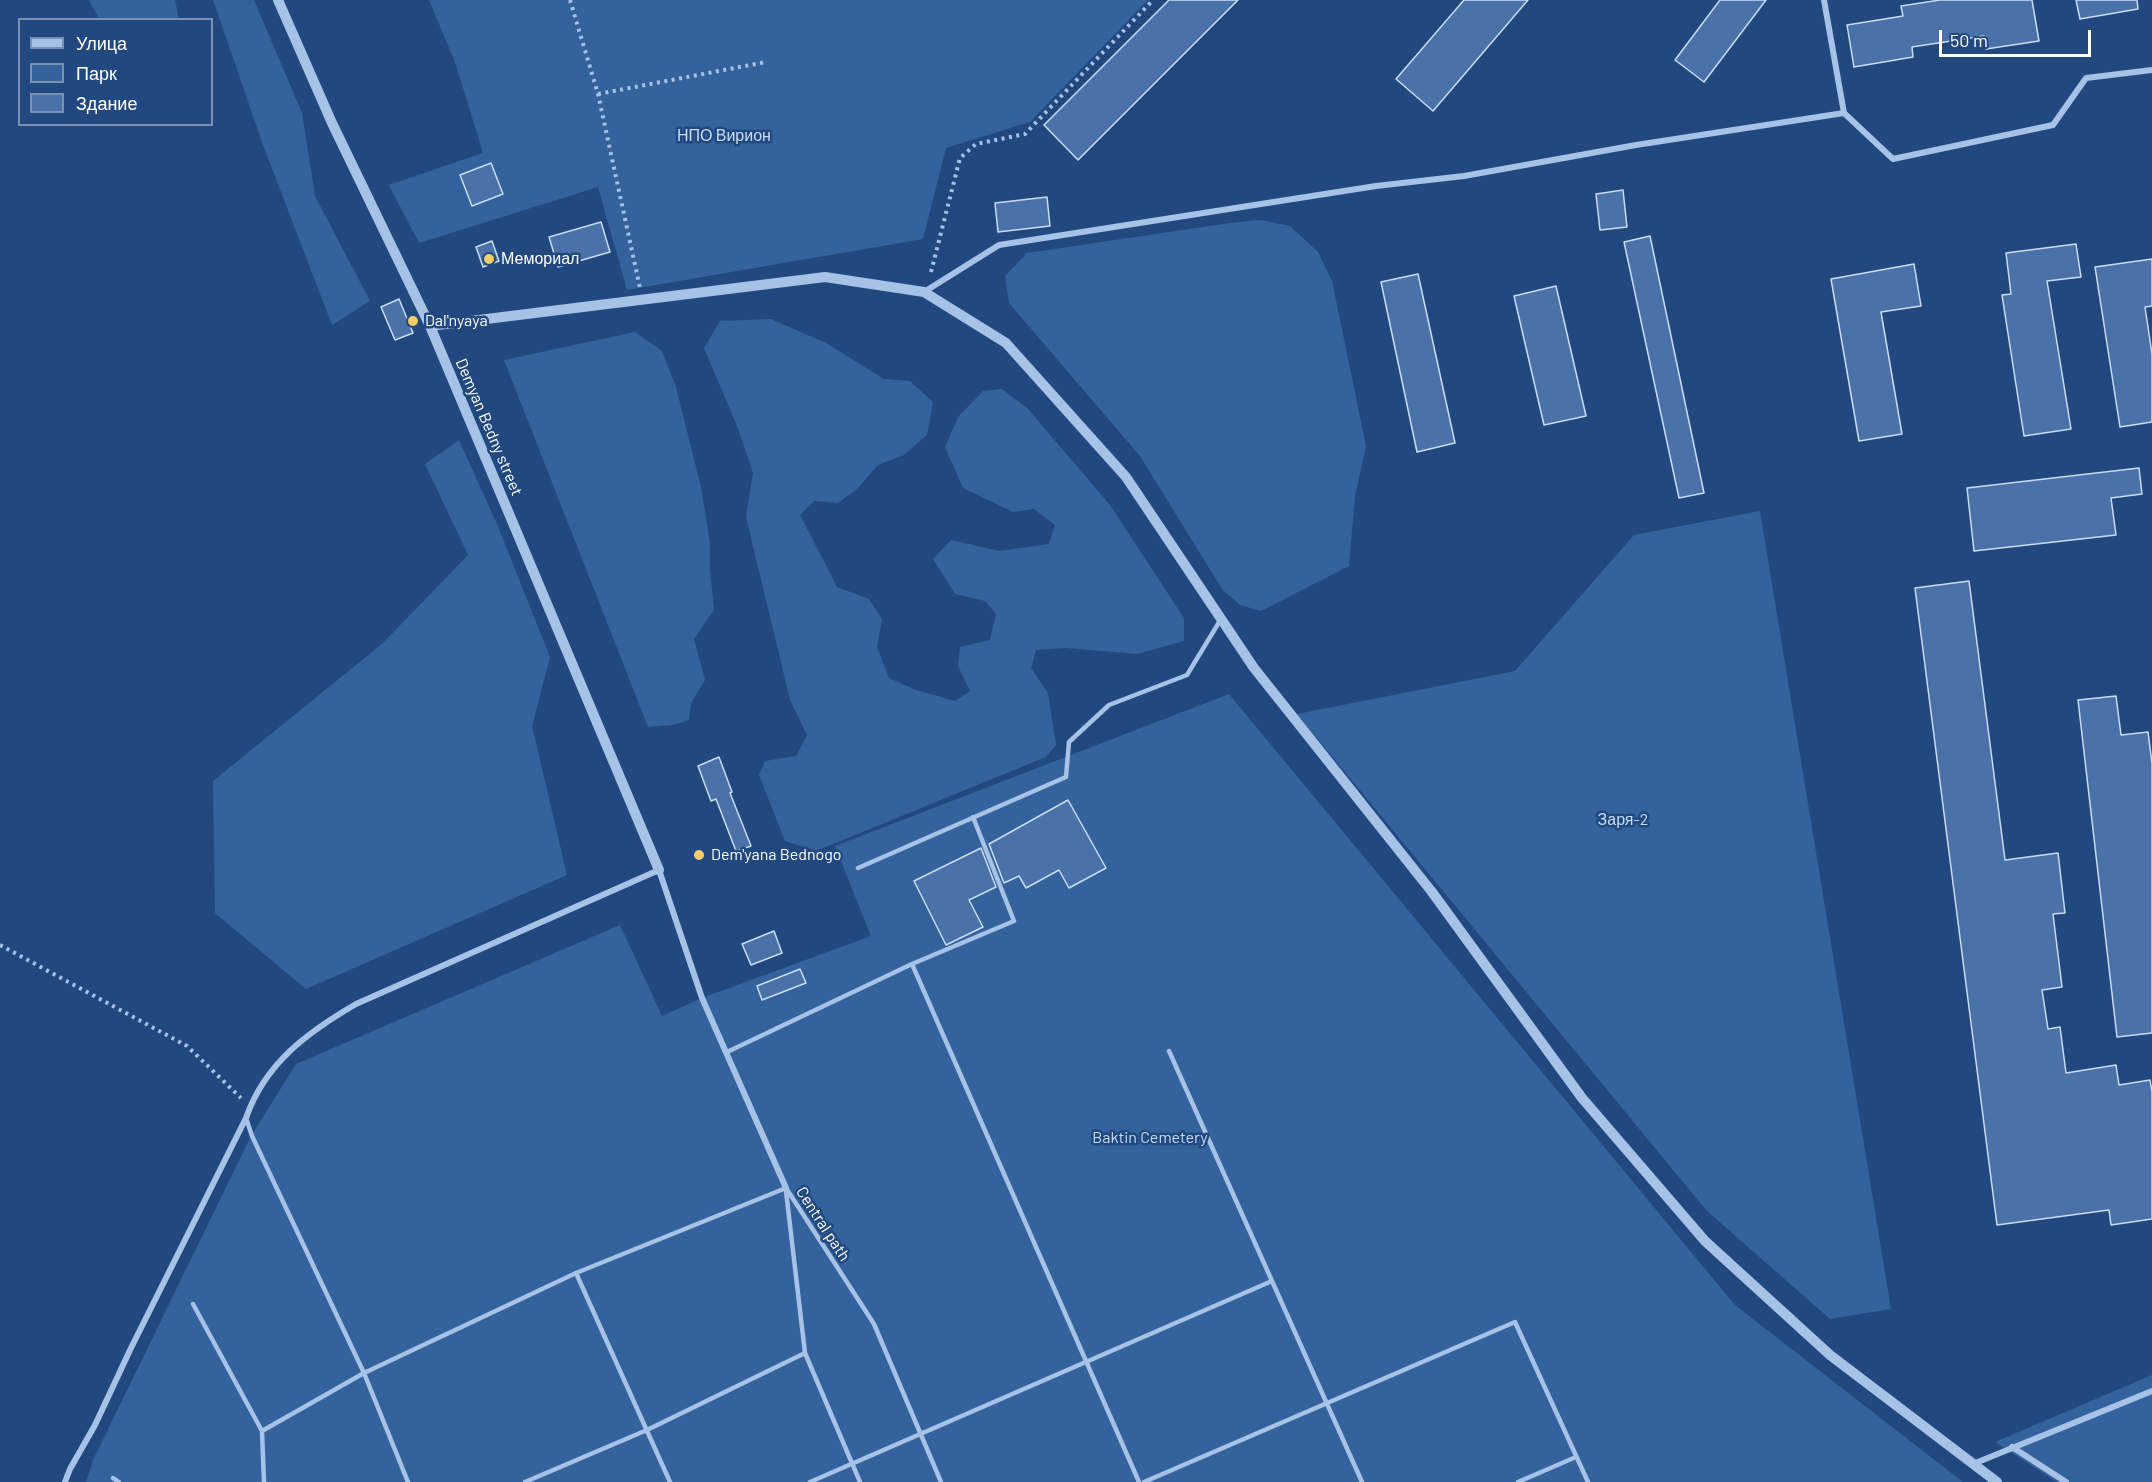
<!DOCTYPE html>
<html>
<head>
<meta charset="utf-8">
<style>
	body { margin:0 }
	#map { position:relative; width:2152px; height:1482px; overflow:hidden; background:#21497f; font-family:Barlow,sans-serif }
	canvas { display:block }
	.legend { position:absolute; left:18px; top:18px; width:195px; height:108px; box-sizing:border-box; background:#21497f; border:2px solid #7a92b2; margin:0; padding:8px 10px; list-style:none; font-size:18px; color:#fff }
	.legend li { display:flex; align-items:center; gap:12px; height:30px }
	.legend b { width:30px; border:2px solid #7a92b2 }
	.scale { position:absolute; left:1939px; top:30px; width:152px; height:27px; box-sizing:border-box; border:3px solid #fff; border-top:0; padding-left:8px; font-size:18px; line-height:21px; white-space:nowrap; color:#fff; -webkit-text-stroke:4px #21497f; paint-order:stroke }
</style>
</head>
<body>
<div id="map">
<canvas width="2152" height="1482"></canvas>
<ul class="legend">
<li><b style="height:8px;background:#a6c2e7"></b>Улица</li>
<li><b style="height:16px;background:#34629d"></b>Парк</li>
<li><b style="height:16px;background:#4a72a8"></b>Здание</li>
</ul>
<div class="scale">50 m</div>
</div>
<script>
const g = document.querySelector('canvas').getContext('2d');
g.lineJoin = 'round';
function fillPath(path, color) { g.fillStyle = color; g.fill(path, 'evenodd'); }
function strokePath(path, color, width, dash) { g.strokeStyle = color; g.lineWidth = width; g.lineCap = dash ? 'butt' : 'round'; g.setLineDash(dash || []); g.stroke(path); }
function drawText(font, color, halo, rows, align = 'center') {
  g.font = font + ' Barlow,sans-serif'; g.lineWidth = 5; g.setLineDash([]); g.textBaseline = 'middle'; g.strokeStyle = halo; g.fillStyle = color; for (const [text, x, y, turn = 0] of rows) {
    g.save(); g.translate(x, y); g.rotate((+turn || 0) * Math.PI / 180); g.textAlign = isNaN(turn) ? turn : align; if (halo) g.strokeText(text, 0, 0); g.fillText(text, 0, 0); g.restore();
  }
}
fillPath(new Path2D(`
	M89,0h86l4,19h-80z
	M213,0h41l48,113 13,83 55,105 -38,24 -69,-180z
	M429,0h719l-118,122 -84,26 -23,91 -296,51 -29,-103 -179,56 -30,-58 94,-32 -28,-91z
	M1261,220l29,6 28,26 14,29 34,165 -11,50 -6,70 -88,45 -21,-6 -18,-16 -82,-133 -131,-153 -4,-27 22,-23 203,-30z
	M771,319l55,24 58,36 26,2 23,21 -6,33 -23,20 -26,10 -21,24 -19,14 -24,-2 -14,14 37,72 32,12 13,20 -5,28 12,31 27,12 39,11 15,-10 -12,-25 2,-19 30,-7 6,-26 -11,-13 -30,-7 -22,-35 18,-19 48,11 50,-7 6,-19 -21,-16 -21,3 -50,-24 -18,-41 13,-30 25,-26 19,-2 26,20 82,96 74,113v23l-47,13 -71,-6 -30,2 -5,18 17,25 8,52 -10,12 -230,94 -31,-10 -26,-66 6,-14 31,-5 11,-21 -17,-35 -44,-183 7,-44 -16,-47 -33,-78 16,-27z
	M635,332l27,19 14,36 25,100 9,56v26l4,41 -20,29 11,41 -14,23 -2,17 -16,5 -25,2 -144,-367z
	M459,440l38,84 53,133 -18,69 35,149 -261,114 -91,-76 -2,-132 170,-138 85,-88 -43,-91z
	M1760,511l131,798 -61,10 -123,-108 -410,-497 218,-43 119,-136z
	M1229,694l506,611 228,177h-1877l7,-22 158,-324 45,-72 324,-139 42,91 40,-18 169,-62 -36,-90z
	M2152,1375v107h-95l-62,-40z`), '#34629d');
const building = new Path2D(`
	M1169,0h69l-160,160 -34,-35z
	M1464,0h64l-95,111 -37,-32z
	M1720,0h46l-62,82 -29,-22z
	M1940,0h92l7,41 -53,8 -2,-13 -72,11 1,10 -59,10 -7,-42 56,-9 -2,-10z
	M2076,0h61l1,9 -58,10z
	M491,163l12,31 -31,12 -12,-31z
	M1623,190l4,37 -27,3 -4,-36z
	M1047,197l3,29 -52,6 -3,-29z
	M601,222l9,30 -52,15 -9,-30z
	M1650,236l54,257 -25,5 -55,-256z
	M492,241l7,20 -16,6 -7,-20z
	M2076,244l5,33 -34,4 24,148 -47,7 -22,-141 9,-1 -5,-41z
	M2152,259v47l-7,1 7,47v68l-32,5 -25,-160z
	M1914,264l7,42 -40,6 21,122 -43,7 -28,-162z
	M1418,274l37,169 -38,9 -36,-170z
	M1556,286l30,130 -42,9 -30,-129z
	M399,299l14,34 -18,7 -14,-33z
	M2139,468l3,26 -31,4 5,37 -142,16 -7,-63z
	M1969,581l36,279 53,-7 7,60 -12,1 9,73 -20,3 6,39 12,-2 6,46 50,-8 3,20 31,-5 2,12v127l-41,6 -2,-15 -112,15 -82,-637z
	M2116,696l5,39 27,-3 4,31v270l-35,4 -39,-337z
	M719,757l13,35 -2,1 21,53 -15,5 -20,-52 -5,2 -13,-35z
	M1068,800l38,68 -37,20 -10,-18 -33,18 -7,-12 -15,7 -15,-39z
	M981,848l15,39 -27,13 14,27 -37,18 -32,-64z
	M774,931l8,22 -31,12 -9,-21z
	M800,969l6,14 -44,17 -5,-14z`);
fillPath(building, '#4a72a8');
strokePath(building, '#c9ddf5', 1.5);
strokePath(new Path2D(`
	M570,0l28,94 42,194
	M598,94l168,-32
	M931,272l29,-114 16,-14 49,-10 128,-134
	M0,945l187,101 54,52`), '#a6c2e7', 4, [3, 4.5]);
strokePath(new Path2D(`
	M858,868l208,-91 3,-35 40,-37 78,-30 34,-56
	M912,964l227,518
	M1169,1051l193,431
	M727,1052l185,-88 102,-43 -41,-104
	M246,1118l6,18 112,237 44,109
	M786,1188l88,136 67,158
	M786,1191l19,162 55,129
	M576,1273l94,209
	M193,1304l69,127 2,51
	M262,1431l102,-58 212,-100 210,-85
	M113,1478l6,4
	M525,1482l122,-52 158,-77
	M810,1482l462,-201
	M1144,1482l371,-160 73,160
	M1518,1482l58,-25`), '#a6c2e7', 4.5);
strokePath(new Path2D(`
	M1824,0l20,113 49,46 160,-34 33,-47 66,-8
	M924,292l75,-47 377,-59 88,-10 172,-31 208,-32
	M2012,1447l54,35
	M1973,1464l179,-73
	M65,1482l5,-13 25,-44 36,-77 115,-230c19,-55 62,-86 110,-114l303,-134 43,128 84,190`), '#a6c2e7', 6);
strokePath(new Path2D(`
	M278,0l54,123 98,203 229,544
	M430,326l395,-49 99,15 82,51 120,134 128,191 178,224 150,206 123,143 125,114 167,127`), '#a6c2e7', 10);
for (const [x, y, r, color] of [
	[489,259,6,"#f3cd67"],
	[413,321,6,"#f3cd67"],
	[699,855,6,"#f3cd67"]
]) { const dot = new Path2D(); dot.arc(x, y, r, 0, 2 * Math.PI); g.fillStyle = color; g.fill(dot); strokePath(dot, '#21497f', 2); }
drawText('16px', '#c9ddf5', '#21497f', [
	["НПО Вирион",724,136],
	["Заря-2",1623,820],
	["Baktin Cemetery",1150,1138]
]);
drawText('16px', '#fff', '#21497f', [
	["Мемориал",501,259],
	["Dal'nyaya",425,321],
	["Dem'yana Bednogo",711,855]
], 'left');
drawText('16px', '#fff', '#21497f', [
	["Demyan Bedny street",489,427,67],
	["Central path",823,1224,57]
]);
</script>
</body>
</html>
